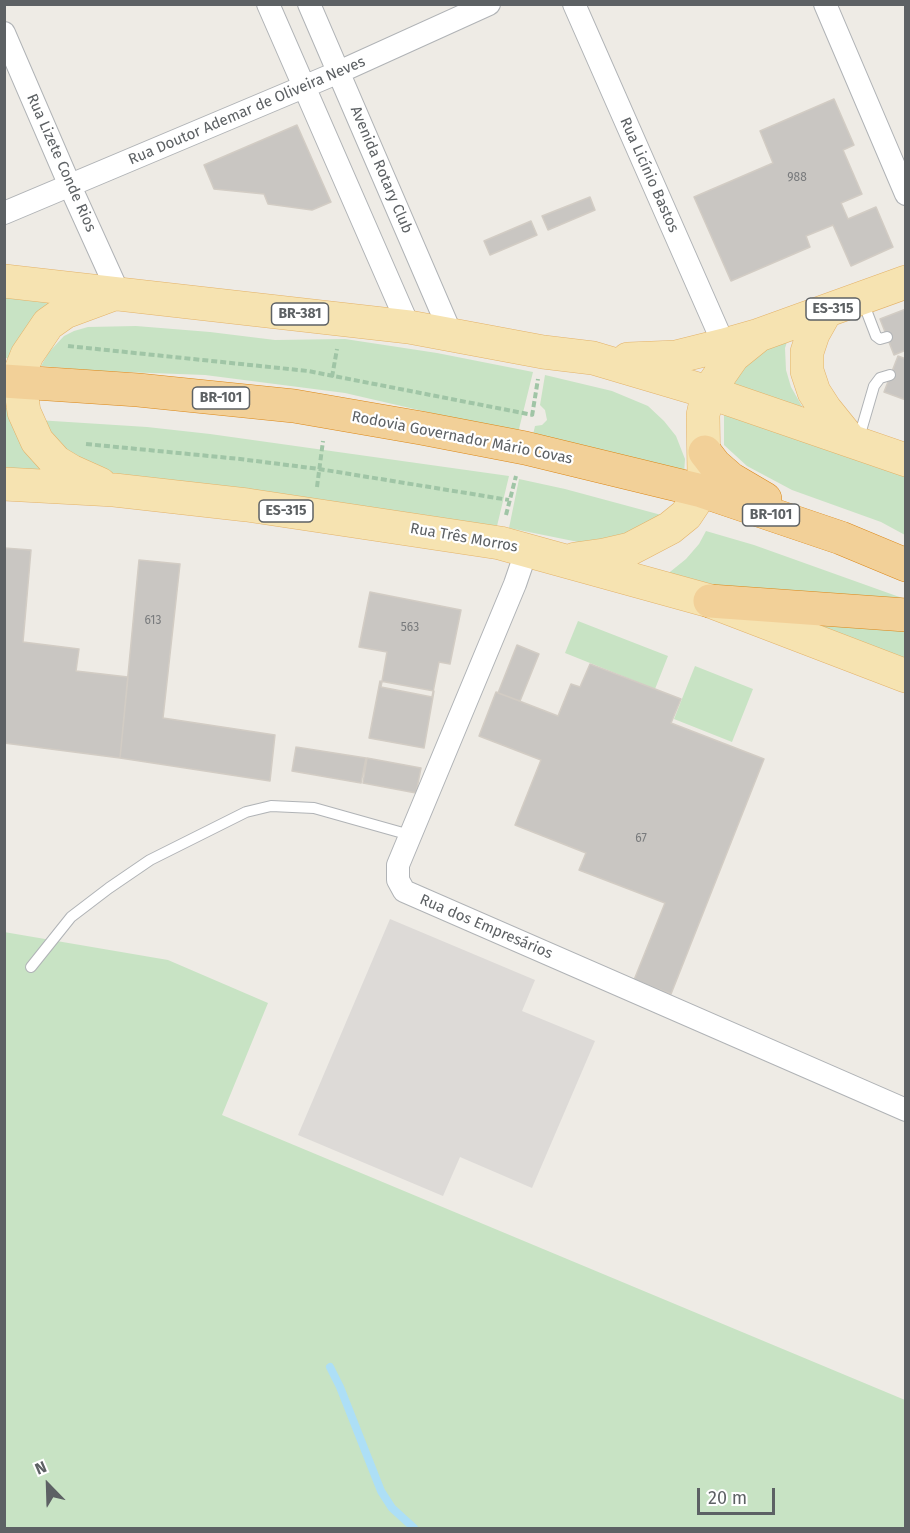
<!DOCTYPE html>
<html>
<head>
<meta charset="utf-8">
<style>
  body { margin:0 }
  #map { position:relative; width:910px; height:1533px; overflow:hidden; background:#eeebe5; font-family:"Fira Sans",sans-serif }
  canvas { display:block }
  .frame { position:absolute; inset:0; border:6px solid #5d6164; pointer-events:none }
  .north { position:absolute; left:18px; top:1455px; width:60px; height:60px; -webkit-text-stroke:4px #fff; paint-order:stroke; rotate:337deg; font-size:16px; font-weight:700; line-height:24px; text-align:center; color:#5d6164 }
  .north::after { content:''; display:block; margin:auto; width:21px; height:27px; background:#5d6164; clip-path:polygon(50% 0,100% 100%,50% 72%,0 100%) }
  .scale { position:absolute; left:697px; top:1488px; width:78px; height:27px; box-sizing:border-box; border:3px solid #5d6164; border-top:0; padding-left:8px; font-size:18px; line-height:21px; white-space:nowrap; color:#5d6164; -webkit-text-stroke:4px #fff; paint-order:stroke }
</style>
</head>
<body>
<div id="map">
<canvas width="910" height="1533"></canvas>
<div class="frame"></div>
<div class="north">N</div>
<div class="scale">20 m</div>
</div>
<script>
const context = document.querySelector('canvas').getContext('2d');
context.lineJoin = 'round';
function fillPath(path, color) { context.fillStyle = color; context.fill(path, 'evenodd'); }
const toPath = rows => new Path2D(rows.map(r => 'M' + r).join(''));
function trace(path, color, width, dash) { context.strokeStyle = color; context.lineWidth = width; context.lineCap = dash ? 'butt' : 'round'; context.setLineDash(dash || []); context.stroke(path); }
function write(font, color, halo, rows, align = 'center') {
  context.font = font + ' "Fira Sans",sans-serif'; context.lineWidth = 4.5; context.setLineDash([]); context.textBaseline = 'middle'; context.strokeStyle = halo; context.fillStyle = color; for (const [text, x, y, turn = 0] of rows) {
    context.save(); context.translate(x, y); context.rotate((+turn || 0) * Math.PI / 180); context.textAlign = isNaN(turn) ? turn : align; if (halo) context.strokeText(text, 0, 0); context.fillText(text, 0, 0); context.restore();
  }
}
fillPath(toPath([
  [390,919,535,980,522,1011,595,1041,532,1188,460,1157,443,1196,298,1135]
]), '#dddad7');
fillPath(toPath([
  [4,297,62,300,9,358,5,358],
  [136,326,210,332,275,340,345,339,437,353,533,372,518,433,345,393,205,375,98,371,41,366,49,352,64,336,74,331,88,327],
  [789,336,785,348,786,370,791,387,803,408,723,387,731,369],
  [545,375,612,391,648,406,664,421,676,436,685,459,684,474,532,439,535,426,542,425,547,420,545,410,540,405],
  [5,408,9,408,48,471,5,468],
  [724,411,905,471,905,535,881,522,792,490,747,466,724,445],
  [37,420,147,427,210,434,509,476,497,526,122,483,62,454],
  [519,479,565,489,665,516,598,546,509,528],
  [706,531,754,545,905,599,905,615,660,580,686,559,699,544],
  [785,615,905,628,905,659],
  [578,621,668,656,655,689,565,653],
  [695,666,753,689,732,742,674,719],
  [4,932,168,960,268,1003,222,1115,905,1400,905,1528,5,1528]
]), '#c8e3c4');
trace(toPath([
  [330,1367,340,1387,381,1491,392,1508,414,1528]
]), '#addff6', 8);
const building = toPath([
  [834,99,854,145,843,150,862,194,841,203,848,219,876,207,893,247,851,266,833,225,806,236,810,247,731,281,694,197,773,163,760,131,834,99],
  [297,125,331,202,312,210,268,204,264,194,214,189,204,165,297,125],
  [590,197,595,210,548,230,542,216,590,197],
  [531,221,537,235,490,255,484,241,531,221],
  [906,309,906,350,894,355,880,319,906,309],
  [898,356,906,359,906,400,884,392,898,356],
  [4,548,31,550,23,642,79,649,76,671,128,677,120,758,4,743,4,548],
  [139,560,180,564,163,718,275,735,270,781,120,758,139,560],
  [370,592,461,610,450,664,439,662,432,697,381,687,387,652,359,647,370,592],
  [517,645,539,654,520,701,498,693,517,645],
  [590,664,681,699,671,723,764,759,671,994,634,980,665,903,579,870,586,853,515,825,541,760,479,736,496,692,558,716,571,684,580,687,590,664],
  [380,681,434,691,424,748,369,738,380,681],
  [296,747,366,758,361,783,292,771,296,747],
  [367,758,421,768,416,793,363,783,367,758]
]);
fillPath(building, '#c9c6c2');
trace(building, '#d2ccc4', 1.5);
const lane = toPath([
  [863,302,876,336,880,339,887,337],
  [858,441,874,386,880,378,890,375],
  [31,967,71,917,109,888,150,860,246,812,271,806,314,808,410,835]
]);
const street = toPath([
  [268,4,409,327],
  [309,4,452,336],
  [574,4,724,345],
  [825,4,906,194],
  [4,33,70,186,118,292],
  [4,213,339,72,489,4],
  [527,549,515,584,398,865,398,880,404,891,906,1110]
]);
const primary = toPath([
  [4,281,409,327,543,352,593,358,708,392,906,460],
  [826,311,813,334,807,352,807,371,814,392,825,409,850,440],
  [628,359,676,357,724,345,759,335,906,282],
  [4,484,114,490,247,505,500,543,710,601,906,676],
  [100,484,71,471,56,462,37,441,24,412,20,383,21,370,27,355,48,324,65,312,111,295],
  [575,559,604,555,630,549,670,528,686,515,702,491,704,475,703,415,708,392,733,356,759,335]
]);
const highway = toPath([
  [4,381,138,390,294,406,421,428,525,448,702,491,841,538,906,565],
  [705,452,715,465,731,479,765,499],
  [710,601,906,615]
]);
trace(lane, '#b0b3b6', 12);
trace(street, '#b0b3b6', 24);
trace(primary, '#e3b269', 34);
trace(highway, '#db8718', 34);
trace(toPath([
  [68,346,308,371,533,415],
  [332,377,337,349],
  [532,416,538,379],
  [86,444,240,459,319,469,509,500],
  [317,487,323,441],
  [506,515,516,476]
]), '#a0c5a6', 4, [6, 3]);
trace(lane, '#fff', 10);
trace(street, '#fff', 22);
trace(primary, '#f6e3b1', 33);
trace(highway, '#f2d098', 33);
write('12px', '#787a7c', null, [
  ["988",797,178],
  ["613",153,621],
  ["563",410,628],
  ["67",641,839]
]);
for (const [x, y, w] of [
  [833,309,54],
  [300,314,57],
  [221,398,57],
  [286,511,54],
  [771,515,57]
]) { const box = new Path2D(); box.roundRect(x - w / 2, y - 11, w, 22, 4.5); context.fillStyle = '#fff'; context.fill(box); trace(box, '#5d6164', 1.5); }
write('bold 14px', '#5d6164', null, [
  ["ES-315",833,309],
  ["BR-381",300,314],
  ["BR-101",221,398],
  ["ES-315",286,511],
  ["BR-101",771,515]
]);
write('15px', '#5d6164', '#fff', [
  ["Rua Doutor Ademar de Oliveira Neves",247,111,-23],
  ["Rua Lizete Conde Rios",61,163,66],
  ["Avenida Rotary Club",381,170,67],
  ["Rua Licínio Bastos",649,175,66],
  ["Rodovia Governador Mário Covas",462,438,11],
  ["Rua Três Morros",464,538,10],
  ["Rua dos Empresários",486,927,23]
]);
</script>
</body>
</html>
